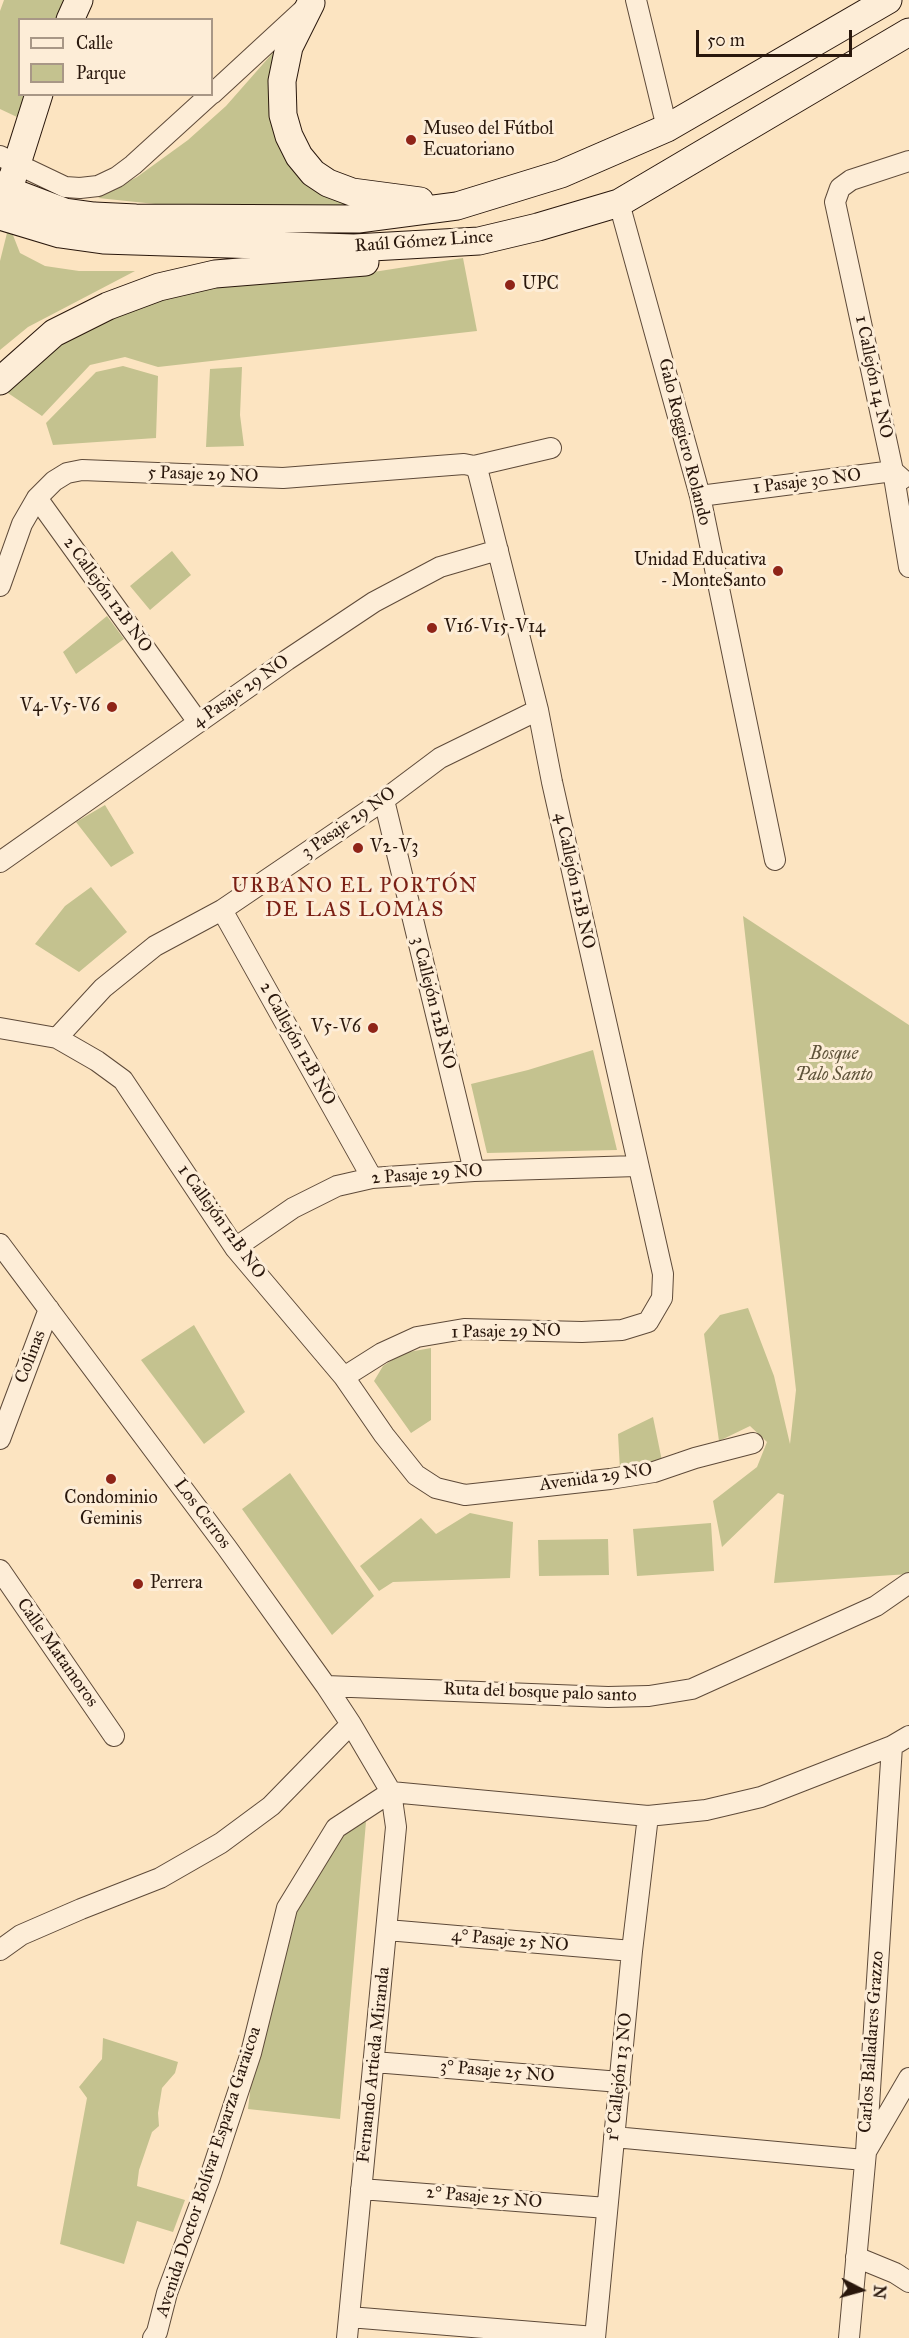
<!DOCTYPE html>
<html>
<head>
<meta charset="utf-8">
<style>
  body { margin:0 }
  #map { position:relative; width:909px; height:2338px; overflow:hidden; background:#fce4c1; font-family:"IM FELL Great Primer",serif }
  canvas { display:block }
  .legend { position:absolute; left:18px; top:18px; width:195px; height:78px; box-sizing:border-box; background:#fdedd7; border:2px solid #a89786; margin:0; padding:8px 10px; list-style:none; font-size:18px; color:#29170c }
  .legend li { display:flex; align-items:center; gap:12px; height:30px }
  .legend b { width:30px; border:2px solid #a89786 }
  .north { position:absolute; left:831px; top:2260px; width:60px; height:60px; -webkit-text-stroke:4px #fdedd7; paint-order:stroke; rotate:96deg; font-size:16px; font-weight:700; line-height:24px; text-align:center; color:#29170c }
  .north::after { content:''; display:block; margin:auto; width:21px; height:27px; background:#29170c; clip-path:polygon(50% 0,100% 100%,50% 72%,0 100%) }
  .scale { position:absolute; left:696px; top:30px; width:156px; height:27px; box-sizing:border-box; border:3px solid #29170c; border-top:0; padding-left:8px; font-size:18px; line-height:21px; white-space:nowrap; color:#29170c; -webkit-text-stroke:4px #fdedd7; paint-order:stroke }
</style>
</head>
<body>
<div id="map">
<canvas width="909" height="2338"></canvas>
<ul class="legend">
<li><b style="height:8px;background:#fdedd7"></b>Calle</li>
<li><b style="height:16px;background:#c4c28f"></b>Parque</li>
</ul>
<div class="north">N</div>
<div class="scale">50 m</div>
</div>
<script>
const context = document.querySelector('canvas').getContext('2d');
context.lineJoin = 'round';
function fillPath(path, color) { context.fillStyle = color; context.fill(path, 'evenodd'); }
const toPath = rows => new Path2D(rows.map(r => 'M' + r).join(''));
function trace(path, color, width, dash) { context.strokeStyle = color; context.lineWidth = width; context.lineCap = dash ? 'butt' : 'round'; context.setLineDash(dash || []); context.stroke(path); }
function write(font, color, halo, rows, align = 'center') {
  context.font = font + ' "IM FELL Great Primer",serif'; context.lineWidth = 6; context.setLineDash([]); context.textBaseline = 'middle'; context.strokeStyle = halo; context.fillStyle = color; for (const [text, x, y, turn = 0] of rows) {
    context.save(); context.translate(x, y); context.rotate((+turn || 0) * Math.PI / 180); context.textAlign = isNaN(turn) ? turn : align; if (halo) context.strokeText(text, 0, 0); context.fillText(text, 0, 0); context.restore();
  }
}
fillPath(toPath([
  [4,0,69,0,62,19,20,20,20,94,33,95,31,101,17,117,0,109,0,11],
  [285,39,279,137,386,208,335,205,155,204,98,198,137,177,188,140,226,106],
  [9,225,20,253,45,266,79,271,135,271,28,327,0,350,0,261],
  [463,258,477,331,158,367,125,357,90,365,42,416,5,391,55,344,120,310,237,281,367,273],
  [123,366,158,376,156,438,53,445,46,423,96,372],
  [242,367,240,415,244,446,206,447,210,369],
  [172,551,191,575,150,610,130,586],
  [107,616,124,639,76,674,63,652],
  [105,805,134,853,111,867,76,822],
  [91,887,127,932,79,972,35,944,65,906],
  [743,916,909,1025,909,1574,774,1583,784,1495,778,1493,722,1547,713,1501,757,1467,767,1442,750,1426,719,1441,704,1334,720,1315,748,1308,774,1376,790,1444,796,1390],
  [593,1050,617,1150,487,1153,471,1084,528,1070],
  [194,1325,245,1412,204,1444,141,1360],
  [431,1348,431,1420,411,1433,374,1381,383,1366,403,1353],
  [653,1417,662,1461,620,1470,618,1434],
  [290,1473,374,1596,332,1635,242,1509],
  [470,1513,513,1522,510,1578,393,1582,379,1591,360,1566,421,1518,436,1534],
  [711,1523,714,1571,637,1576,633,1529],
  [608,1539,609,1575,539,1576,538,1540],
  [354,1822,366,1822,340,2119,248,2109,254,2058,292,1910,342,1830],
  [103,2038,178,2062,175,2073,162,2088,158,2113,159,2126,152,2132,139,2170,137,2186,185,2200,173,2232,137,2221,124,2264,60,2244,87,2098,79,2087,102,2059]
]), '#c4c28f');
const minor = toPath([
  [636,0,667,128],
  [212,94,302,11],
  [0,156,65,187,80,188,98,186,117,177,133,165,211,94],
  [909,161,851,180,840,188,835,202,893,471,909,567],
  [619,203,700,496,775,860],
  [700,496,893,471,902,479],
  [37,498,198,722],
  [0,586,22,524,37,498,54,481,67,473,82,470,283,478,464,464,474,466,551,448],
  [384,800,474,1171],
  [0,862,287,660,374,602,440,567,498,550],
  [222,910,372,1178],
  [0,1028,57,1038,97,1061,123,1080,235,1248,344,1377,384,1435,416,1475,436,1488,465,1495,610,1479,654,1472,695,1458,753,1443],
  [57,1038,103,988,155,946,222,910,384,800,440,758,538,710],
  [0,1244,227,1548,326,1686,351,1724,391,1792,396,1827,347,2338],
  [235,1248,293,1208,337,1186,372,1178,474,1171,637,1166],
  [344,1377,382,1353,417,1337,464,1329,582,1332,622,1330,648,1322,662,1298,663,1274,552,782,538,710,478,472,474,466],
  [0,1439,49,1309],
  [0,1570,114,1736],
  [326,1686,608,1697,649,1696,692,1689,876,1606,909,1583],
  [387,1930,632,1951],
  [0,1950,21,1935,81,1909,160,1878,221,1843,271,1806,351,1724],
  [374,2062,620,2082],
  [614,2137,864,2160],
  [867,2150,909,2078],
  [361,2189,607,2208],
  [856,2257,895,2273,909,2282],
  [349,2317,595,2337],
  [153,2338,157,2332,167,2293,209,2180,251,2053,287,1908,336,1828,391,1792,648,1816,706,1810,761,1797,892,1746,909,1736],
  [595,2338,632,1951,648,1816],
  [849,2338,866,2152,892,1746]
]);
const secondary = toPath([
  [311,3,289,47,282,81,283,115,289,136,299,156,313,173,328,183,352,192,420,201],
  [70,20,79,0],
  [0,185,7,190,65,212,94,216,136,218,358,219,457,206,561,174,667,128,888,0],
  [3,208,39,94],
  [0,216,60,234,103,240,354,248,479,241,538,227,619,203,909,32],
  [0,381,54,333,108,306,159,287,215,274,365,262]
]);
trace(minor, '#5e4a39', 22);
trace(secondary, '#29170c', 29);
trace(minor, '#fdedd7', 20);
trace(secondary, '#fdedd7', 27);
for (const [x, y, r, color] of [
  [411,140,6,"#8f2418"],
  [510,285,6,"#8f2418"],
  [778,571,6,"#8f2418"],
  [432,628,6,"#8f2418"],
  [112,707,6,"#8f2418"],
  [358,848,6,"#8f2418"],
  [373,1028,6,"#8f2418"],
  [111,1479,6,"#8f2418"],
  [138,1584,6,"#8f2418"]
]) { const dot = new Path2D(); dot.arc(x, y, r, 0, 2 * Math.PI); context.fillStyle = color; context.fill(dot); trace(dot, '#fdedd7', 2); }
write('18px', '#29170c', '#fdedd7', [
  ["Museo del Fútbol",423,130],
  ["Ecuatoriano",423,151],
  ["UPC",522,285],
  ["Unidad Educativa",766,561,"right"],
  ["- MonteSanto",766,582,"right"],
  ["V16-V15-V14",444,628],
  ["V4-V5-V6",100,707,"right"],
  ["V2-V3",370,848],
  ["V5-V6",361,1028,"right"],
  ["Condominio",111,1499,"center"],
  ["Geminis",111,1520,"center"],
  ["Perrera",150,1584]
], 'left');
write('18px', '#29170c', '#fdedd7', [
  ["Raúl Gómez Lince",424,242,-4],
  ["1 Callejón 14 NO",873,377,78],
  ["Galo Roggiero Rolando",684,442,76],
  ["5 Pasaje 29 NO",203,475,2],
  ["1 Pasaje 30 NO",807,482,-7],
  ["2 Callejón 12B NO",107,595,54],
  ["4 Pasaje 29 NO",241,692,-35],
  ["3 Pasaje 29 NO",349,823,-35],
  ["4 Callejón 12B NO",574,881,78],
  ["3 Callejón 12B NO",433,1003,76],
  ["2 Callejón 12B NO",297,1044,61],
  ["2 Pasaje 29 NO",427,1175,-4],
  ["1 Callejón 12B NO",221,1222,54],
  ["1 Pasaje 29 NO",506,1332,-1],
  ["Colinas",31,1357,-69],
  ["Avenida 29 NO",596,1478,-8],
  ["Los Cerros",202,1514,53],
  ["Calle Matamoros",57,1653,55],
  ["Ruta del bosque palo santo",540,1693,2],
  ["4° Pasaje 25 NO",510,1941,5],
  ["Carlos Balladares Grazzo",872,2042,-86],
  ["Fernando Artieda Miranda",374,2065,-84],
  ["3° Pasaje 25 NO",497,2072,5],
  ["1° Callejón 13 NO",620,2077,-84],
  ["Avenida Doctor Bolívar Esparza Garaicoa",209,2172,-72],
  ["2° Pasaje 25 NO",484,2198,5]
]);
write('italic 18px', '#5f533a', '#fdedd7', [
  ["Bosque",834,1055],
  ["Palo Santo",834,1076]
]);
context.letterSpacing = '1.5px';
write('21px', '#7a1f14', '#fdedd7', [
  ["URBANO EL PORTÓN",355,887],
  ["DE LAS LOMAS",355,911]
]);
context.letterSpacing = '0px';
</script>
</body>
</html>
